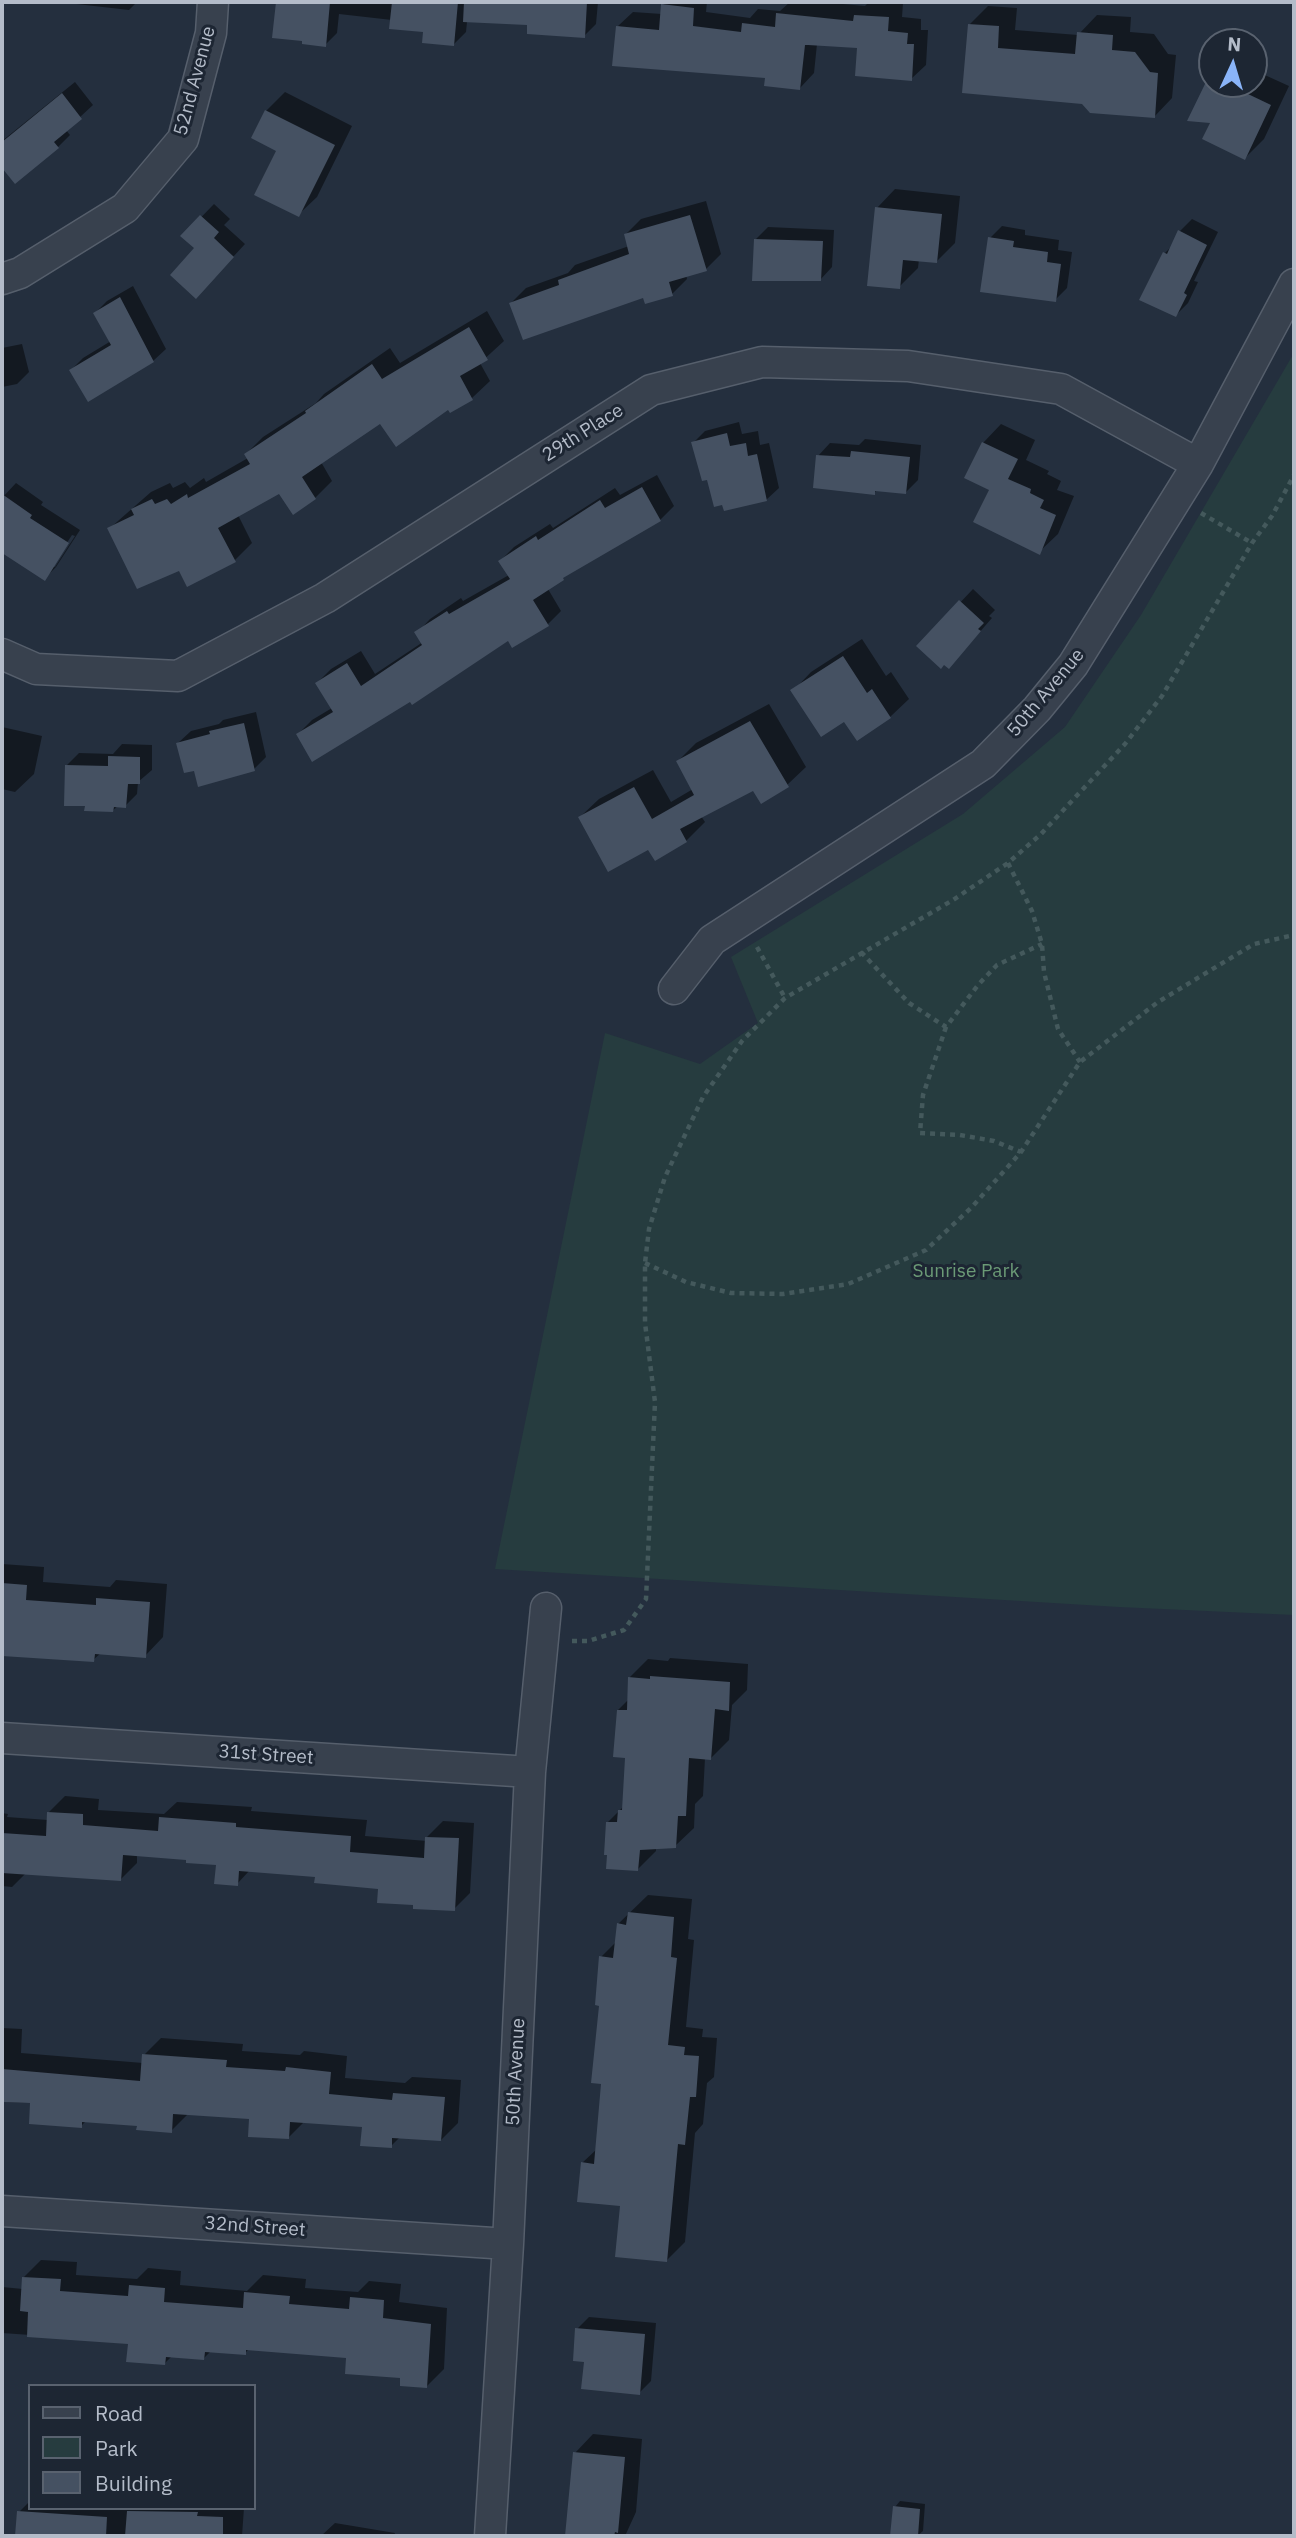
<!DOCTYPE html>
<html>
<head>
<meta charset="utf-8">
<style>
  body { margin:0 }
  #map { position:relative; width:1296px; height:2538px; overflow:hidden; background:#242f3e; font-family:"IBM Plex Sans",sans-serif }
  canvas { display:block }
  .frame { position:absolute; inset:0; border:4px solid #b4bcc9; pointer-events:none }
  .legend { position:absolute; left:28px; top:2384px; width:228px; height:126px; box-sizing:border-box; background:#1d2633; border:2px solid #59626f; margin:0; padding:9px 12px; list-style:none; font-size:21px; color:#b4bcc9 }
  .legend li { display:flex; align-items:center; gap:14px; height:35px }
  .legend b { width:35px; border:2px solid #59626f }
  .north { position:absolute; left:1198px; top:28px; width:70px; height:70px; box-sizing:border-box; background:#1d2633; border:2px solid #59626f; border-radius:50%; rotate:4deg; font-size:19px; font-weight:700; line-height:28px; text-align:center; color:#b4bcc9 }
  .north::after { content:''; display:block; margin:auto; width:24px; height:32px; background:#8ab4f8; clip-path:polygon(50% 0,100% 100%,50% 72%,0 100%) }
</style>
</head>
<body>
<div id="map">
<canvas width="1296" height="2538"></canvas>
<div class="frame"></div>
<ul class="legend">
<li><b style="height:9px;background:#38414e"></b>Road</li>
<li><b style="height:19px;background:#263c3f"></b>Park</li>
<li><b style="height:19px;background:#455162"></b>Building</li>
</ul>
<div class="north">N</div>
</div>
<script>
const context = document.querySelector('canvas').getContext('2d');
context.lineJoin = 'round';
function fillPath(path, color) { context.fillStyle = color; context.fill(path, 'evenodd'); }
const toPath = rows => new Path2D(rows.map(r => 'M' + r).join(''));
function trace(path, color, width, dash) { context.strokeStyle = color; context.lineWidth = width; context.lineCap = dash ? 'butt' : 'round'; context.setLineDash(dash || []); context.stroke(path); }
function write(font, color, halo, rows, align = 'center') {
  context.font = font + ' "IBM Plex Sans",sans-serif'; context.lineWidth = 6; context.setLineDash([]); context.textBaseline = 'middle'; context.strokeStyle = halo; context.fillStyle = color; for (const [text, x, y, turn = 0] of rows) {
    context.save(); context.translate(x, y); context.rotate((+turn || 0) * Math.PI / 180); context.textAlign = isNaN(turn) ? turn : align; if (halo) context.strokeText(text, 0, 0); context.fillText(text, 0, 0); context.restore();
  }
}
fillPath(toPath([
  [1294,353,1294,1615,1119,1607,495,1569,605,1033,700,1064,758,1023,731,957,963,814,1065,727,1141,615]
]), '#263c3f');
fillPath(toPath([
  [59,2,137,2,129,10],
  [277,2,469,2,466,32,453,45,425,30,392,20,339,14,337,33,325,45,304,39,274,36],
  [500,2,598,2,596,24,584,36,529,23,499,22],
  [666,2,707,2,706,12,750,18,758,9,780,11,790,2,821,2,865,6,869,2,903,3,902,17,921,19,921,30,928,30,926,65,911,79,859,46,817,44,814,73,800,88,618,26,633,12,662,14,663,5],
  [988,6,1017,8,1015,30,1078,35,1097,15,1131,17,1130,32,1154,34,1168,54,1176,55,1172,98,1154,117,1083,102,964,92,970,24],
  [1254,47,1265,52,1256,71,1289,86,1264,139,1245,158,1213,121,1190,119,1212,73,1212,84,1254,84],
  [75,82,93,105,66,130,70,135,58,147,15,182,2,166,2,141],
  [285,92,352,126,317,197,298,215,266,111],
  [895,189,960,196,955,243,937,261,919,259,918,268,899,287,877,208],
  [706,201,721,254,706,269,686,275,687,279,672,294,511,303,526,288,568,273,575,265,629,246,626,234,641,219],
  [214,204,230,219,224,225,245,244,208,284,196,248,183,236],
  [1192,219,1218,232,1194,281,1198,282,1188,303,1176,315,1142,299,1165,253,1173,245,1180,231],
  [1002,226,1025,230,1025,235,1059,240,1058,250,1072,252,1067,288,1055,300,990,238],
  [768,227,834,230,832,267,820,280,755,240],
  [133,286,166,349,153,361,71,370,83,358,111,341,95,313,107,301],
  [487,311,504,341,480,363,490,381,472,398,450,410,449,408,380,422,321,462,332,481,315,498,279,491,238,515,252,543,234,561,179,569,110,528,151,492,170,483,173,488,185,482,190,488,204,478,206,482,248,458,246,454,263,437,316,403,324,394,390,348,400,363],
  [22,344,29,372,17,384,2,387,2,392,2,348],
  [739,422,742,434,758,431,760,445,769,443,779,488,766,500,708,477,693,443,705,431],
  [1001,424,1035,440,1026,460,1049,471,1047,474,1061,481,1057,490,1074,496,1058,534,1039,552,992,489,983,443],
  [865,439,921,445,918,480,906,492,877,490,874,493,818,456,830,443,859,445],
  [657,475,674,506,660,520,569,572,548,589,561,611,547,625,508,638,410,699,298,734,312,720,332,708,317,683,331,669,361,651,375,674,423,642,417,633,430,619,461,598,463,601,509,575,500,561,514,547,550,524,553,528,615,488,620,495],
  [16,483,43,502,41,505,80,530,56,567,44,579,5,553,2,556,2,498],
  [72,535,75,536,55,567,51,567],
  [973,589,995,610,989,616,992,618,949,667,919,646],
  [862,639,886,676,891,672,909,699,890,717,793,691,811,672],
  [769,704,806,767,787,785,754,788,701,816,705,822,686,841,656,859,649,848,580,817,599,799,653,770,671,802,693,789,678,761,696,743],
  [256,712,266,757,254,769,195,769,178,743,191,731,219,724,223,720],
  [2,727,42,736,34,774,15,792,2,789],
  [122,744,152,745,152,770,138,782,137,794,125,806,118,806,112,811,86,805,67,765,79,753,113,754],
  [2,1564,44,1567,43,1582,110,1587,116,1580,167,1584,163,1637,145,1656,101,1653,93,1660,2,1654],
  [670,1658,748,1664,747,1690,732,1705,729,1740,711,1758,705,1758,703,1796,695,1804,694,1828,675,1846,656,1847,656,1851,638,1869,608,1822,624,1806,626,1756,618,1710,629,1699,630,1677,648,1659,668,1661],
  [65,1796,99,1799,98,1810,164,1814,177,1802,252,1807,251,1811,367,1820,365,1836,427,1841,427,1837,443,1821,474,1823,470,1893,454,1909,415,1903,380,1888,317,1876,250,1870,237,1884,218,1863,188,1858,137,1854,137,1863,121,1879,26,1873,12,1887,2,1886,2,1813,8,1814,7,1817,48,1820,49,1812],
  [648,1895,692,1899,688,1939,694,1940,686,2027,703,2029,702,2037,717,2038,714,2077,707,2083,703,2124,695,2133,685,2242,667,2260,622,2204,582,2163,597,2149,602,2083,601,1957,617,1941,618,1924],
  [2,2028,22,2029,21,2053,143,2063,144,2055,161,2038,243,2044,242,2051,300,2055,304,2051,347,2056,345,2078,405,2083,412,2077,461,2080,458,2123,441,2140,400,2137,391,2146,364,2125,305,2121,288,2138,251,2118,189,2113,171,2131,139,2125,86,2121,81,2126,32,2103,2,2102],
  [41,2260,77,2262,76,2275,137,2279,148,2268,181,2271,180,2285,247,2291,263,2275,306,2279,305,2288,358,2292,369,2281,401,2284,399,2302,447,2308,444,2369,427,2386,348,2357,250,2348,245,2353,211,2351,204,2358,172,2356,165,2363,130,2342,2,2333,2,2287,23,2289,24,2277],
  [589,2317,656,2323,651,2381,639,2393,577,2329],
  [593,2434,642,2439,636,2512,625,2536,568,2536,575,2453],
  [30,2501,30,2508,244,2508,242,2536,14,2536,17,2533,19,2512],
  [900,2501,925,2504,923,2531,917,2536,892,2534,895,2507],
  [335,2523,395,2533,394,2536,321,2536]
]), '#0007');
fillPath(toPath([
  [276,2,330,2,326,47,302,44,302,41,272,38],
  [392,2,458,2,454,46,422,43,423,32,389,29],
  [464,2,587,2,585,38,527,34,527,25,463,22],
  [661,4,694,8,693,26,741,32,742,23,775,27,776,13,853,21,854,15,889,17,888,31,908,33,907,44,914,44,912,81,855,76,857,48,808,45,805,45,800,90,764,86,765,78,612,66,616,26,659,30],
  [968,24,999,26,998,48,1075,54,1077,32,1113,35,1112,50,1135,52,1150,72,1158,73,1155,118,1090,113,1082,104,962,93],
  [1205,84,1227,84,1271,105,1245,160,1202,139,1210,123,1187,121],
  [62,93,82,119,54,142,59,148,15,184,2,168,2,142],
  [265,110,335,145,299,217,254,195,276,151,251,138],
  [875,207,942,214,937,263,903,260,900,289,867,286],
  [200,215,219,232,214,238,234,257,196,299,170,275,194,248,180,236],
  [690,215,707,271,669,282,673,296,645,304,643,298,523,340,509,303,559,285,558,280,629,254,624,234],
  [1178,230,1207,245,1184,293,1187,295,1176,317,1139,300,1163,252,1167,254],
  [988,237,1014,241,1013,247,1048,252,1047,262,1061,264,1056,302,980,292],
  [754,239,823,241,821,281,752,281],
  [120,297,154,362,88,402,69,370,111,345,93,313],
  [469,327,488,360,460,376,473,400,450,413,448,410,396,447,380,424,302,477,316,499,293,515,279,494,218,528,236,562,187,587,179,571,137,589,107,528,134,515,131,509,152,499,155,504,167,499,171,504,187,494,188,498,250,464,244,454,306,413,305,411,372,364,382,379],
  [727,433,730,446,746,443,748,456,757,454,767,501,724,511,722,505,714,507,707,480,702,481,691,442],
  [982,442,1018,459,1008,479,1031,489,1030,493,1044,500,1040,508,1056,515,1040,555,973,522,989,490,964,478],
  [851,451,910,457,906,494,875,491,875,495,813,488,816,455,850,457],
  [642,487,661,521,563,578,564,580,533,600,549,626,512,648,508,641,412,705,410,702,312,762,296,734,333,712,315,683,347,663,361,686,422,645,414,632,447,611,449,614,510,579,498,561,536,536,538,540,600,500,605,508],
  [2,494,32,515,30,518,69,543,45,581,2,553],
  [959,600,984,623,978,629,981,631,949,669,944,665,941,669,916,646],
  [843,656,867,693,872,689,891,718,857,741,844,722,821,737,790,690],
  [750,721,789,787,761,804,753,791,680,829,687,842,655,861,648,850,608,872,578,817,634,787,652,819,694,795,676,761],
  [244,723,255,771,198,787,194,771,184,773,176,743,210,734,209,731],
  [108,756,140,757,140,784,128,784,126,808,114,807,113,812,84,811,85,806,64,806,65,765,108,766],
  [2,1583,27,1585,26,1600,96,1605,96,1598,150,1602,146,1658,95,1654,94,1662,2,1656],
  [650,1676,730,1682,729,1711,715,1709,711,1760,689,1758,686,1816,678,1816,676,1848,640,1850,638,1871,606,1869,607,1855,604,1855,606,1822,617,1822,618,1810,622,1810,625,1758,613,1757,617,1710,627,1710,628,1677,650,1679],
  [47,1812,83,1814,83,1825,158,1831,159,1817,236,1823,236,1827,351,1836,350,1852,424,1858,425,1837,459,1838,455,1911,413,1909,413,1905,377,1903,378,1889,314,1883,315,1877,239,1871,238,1886,214,1884,216,1865,186,1863,186,1860,123,1855,121,1881,2,1873,2,1833,46,1836],
  [628,1912,674,1917,671,1957,677,1958,668,2045,685,2047,684,2055,699,2056,696,2097,690,2097,685,2145,678,2144,667,2262,615,2257,620,2206,577,2202,581,2162,594,2164,601,2084,591,2083,599,2006,595,2005,599,1956,613,1958,617,1923,626,1925],
  [142,2054,227,2060,226,2067,285,2071,286,2067,331,2072,329,2094,392,2100,393,2093,445,2097,441,2141,392,2138,392,2148,360,2146,362,2127,290,2122,289,2139,248,2137,249,2119,173,2114,172,2133,136,2130,137,2126,82,2122,82,2128,29,2124,30,2103,2,2102,2,2069,140,2081],
  [22,2277,61,2279,60,2291,128,2296,129,2285,165,2288,164,2302,243,2308,244,2292,290,2296,289,2304,349,2309,350,2297,384,2300,383,2318,431,2324,427,2388,400,2386,400,2378,345,2374,346,2358,246,2350,246,2355,205,2352,204,2360,166,2357,165,2365,126,2362,128,2344,27,2337,28,2312,20,2311],
  [575,2328,645,2334,640,2395,581,2389,584,2362,573,2361],
  [573,2452,625,2457,618,2533,615,2532,614,2536,565,2536],
  [893,2506,920,2509,918,2536,890,2536],
  [17,2511,107,2517,106,2536,15,2536],
  [127,2511,198,2512,197,2516,223,2517,223,2536,125,2536]
]), '#455162');
const street = toPath([
  [2,279,20,273,125,208,183,139,211,33,213,2],
  [2,654,36,669,178,676,325,598,651,390,762,362,908,366,1061,389,1198,464],
  [674,989,712,940,983,764,1037,709,1073,665,1198,464,1294,284],
  [2,1738,530,1772],
  [2,2211,508,2244],
  [490,2536,508,2244,530,1772,546,1608]
]);
trace(street, '#565f6c', 33);
trace(toPath([
  [1201,513,1252,543],
  [1008,863,1032,911,1042,944,1044,972,1058,1029,1080,1062],
  [757,947,785,998],
  [861,952,909,1003,946,1027,978,985,997,965,1042,944],
  [946,1027,923,1095,920,1133,960,1135,994,1141,1021,1152],
  [645,1263,686,1282,731,1293,783,1294,848,1284,926,1250,972,1207,1021,1152,1080,1062,1158,1002,1254,944,1294,935],
  [572,1641,588,1641,624,1630,646,1599,655,1402,645,1323,645,1263,649,1229,665,1177,703,1097,742,1041,785,998,953,900,1008,863,1041,834,1125,744,1162,696,1252,543,1272,516,1294,475]
]), '#44595c', 4.5, [5, 5]);
trace(street, '#38414e', 30);
write('19px', '#b4bcc9', '#1d2633', [
  ["52nd Avenue",195,81,-75],
  ["29th Place",583,433,-32],
  ["50th Avenue",1046,693,-50],
  ["31st Street",266,1755,4],
  ["50th Avenue",516,2072,-87],
  ["32nd Street",255,2227,4]
]);
write('19px', '#6b9a76', '#1d2633', [
  ["Sunrise Park",966,1272]
]);
</script>
</body>
</html>
